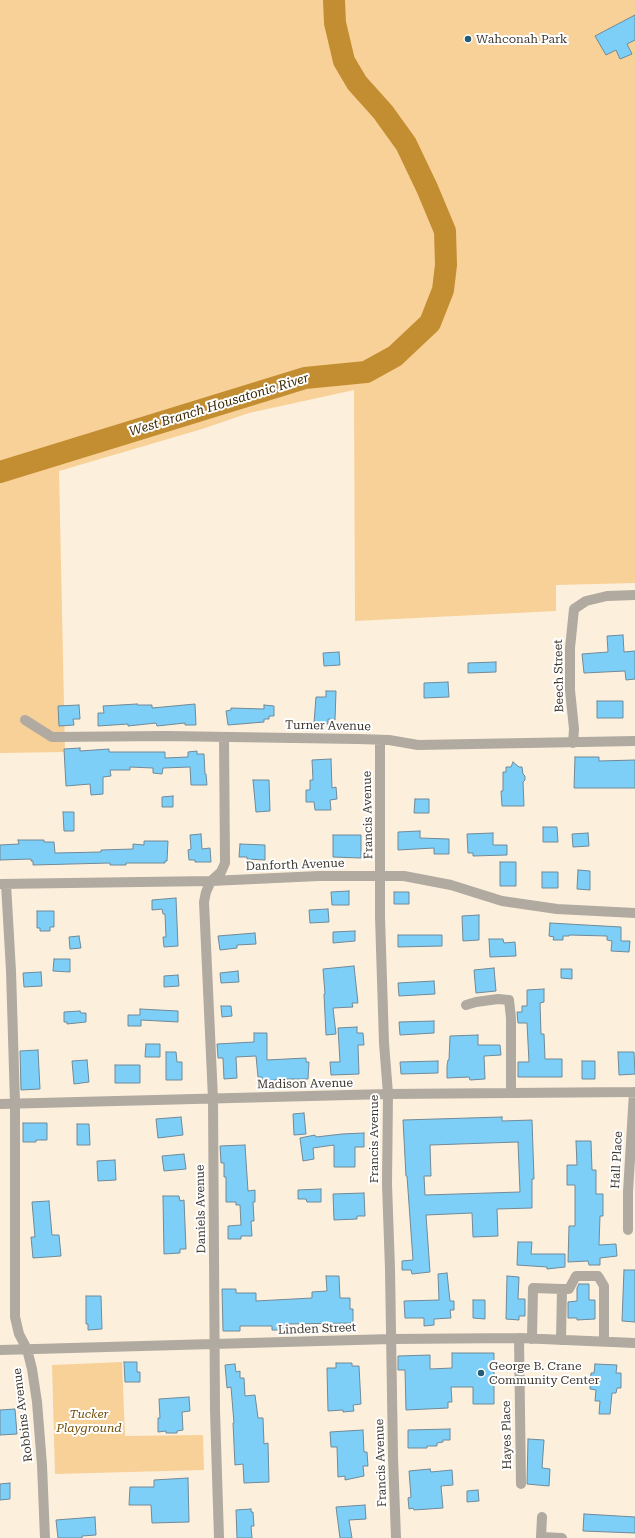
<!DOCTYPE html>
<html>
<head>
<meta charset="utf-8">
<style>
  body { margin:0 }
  canvas { display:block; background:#fcefdc }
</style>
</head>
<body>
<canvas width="635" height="1538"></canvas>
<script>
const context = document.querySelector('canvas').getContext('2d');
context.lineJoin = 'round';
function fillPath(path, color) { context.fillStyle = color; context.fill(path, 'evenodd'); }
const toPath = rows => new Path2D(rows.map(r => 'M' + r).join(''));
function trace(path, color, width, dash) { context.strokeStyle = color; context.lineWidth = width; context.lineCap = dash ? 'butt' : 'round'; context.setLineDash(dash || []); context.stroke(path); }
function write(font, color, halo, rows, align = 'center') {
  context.font = font + ' "Roboto Serif",serif'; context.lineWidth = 4; context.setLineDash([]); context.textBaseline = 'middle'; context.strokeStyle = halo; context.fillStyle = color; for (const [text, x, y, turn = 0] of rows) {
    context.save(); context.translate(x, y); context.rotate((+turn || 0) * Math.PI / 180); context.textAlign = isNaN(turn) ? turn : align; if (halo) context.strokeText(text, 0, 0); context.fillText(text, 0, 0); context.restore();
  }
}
fillPath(toPath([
  [0,0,635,0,635,583,556,585,556,611,355,621,354,390,249,413,202,429,59,471,65,752,0,753],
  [122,1362,125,1436,203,1435,204,1470,55,1474,52,1365]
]), '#f8d198');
trace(toPath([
  [0,472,305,378,366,372,395,356,430,323,443,290,446,265,445,231,427,188,406,144,383,112,357,83,344,61,335,23,334,0]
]), '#c38d31', 22);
const building = toPath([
  [635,15,635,40,627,44,632,54,620,59,616,50,606,55,595,36,635,15],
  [623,635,624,652,635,651,635,679,626,680,625,671,584,673,582,654,608,652,607,636,623,635],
  [339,652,340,665,324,666,323,653,339,652],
  [496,662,496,672,468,673,468,663,496,662],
  [448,682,449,697,424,698,424,683,448,682],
  [326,691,336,691,335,720,328,719,328,724,314,723,316,697,326,697,326,691],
  [597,701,623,701,623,718,597,718,597,701],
  [137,704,137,705,152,705,152,708,195,704,196,725,185,725,185,723,157,726,156,723,128,726,128,724,98,726,98,713,104,713,103,706,137,704],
  [79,705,80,719,73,719,74,725,59,726,58,706,79,705],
  [264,705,274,706,274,716,269,716,269,719,264,719,264,722,228,725,226,711,231,710,231,708,264,709,264,705],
  [80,748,80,751,109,749,109,752,165,752,165,758,188,757,188,752,197,751,197,754,204,754,205,774,206,774,207,785,191,785,190,767,163,768,162,774,153,773,153,768,130,767,130,770,110,770,111,776,103,777,103,794,91,795,90,784,66,786,64,749,80,748],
  [575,757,599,757,599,761,635,760,635,788,574,788,575,757],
  [331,759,332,788,336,787,337,799,330,800,331,810,315,810,314,802,306,802,306,790,310,790,310,780,313,780,312,760,331,759],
  [513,762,519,767,522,767,523,774,525,776,525,780,523,782,524,806,502,806,501,791,503,791,503,772,506,772,506,767,511,767,513,762],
  [253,780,269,780,270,811,256,812,253,780],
  [173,796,173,807,162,807,162,797,173,796],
  [415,799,429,799,429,813,414,813,415,799],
  [63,812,74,812,74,831,64,831,63,812],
  [543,827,557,827,558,842,543,842,543,827],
  [420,831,420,838,449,839,449,854,434,854,434,848,398,850,398,832,420,831],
  [493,833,493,845,507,845,507,855,473,856,473,853,468,853,467,834,493,833],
  [588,833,589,846,573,847,572,834,588,833],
  [201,834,202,849,210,848,211,862,195,862,195,860,189,860,188,850,191,849,190,835,201,834],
  [333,835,361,835,361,858,333,857,333,835],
  [18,840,44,840,44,842,54,842,55,853,101,852,101,850,133,849,133,844,144,845,144,841,168,841,167,861,165,861,165,863,126,863,126,865,110,865,110,863,33,865,33,861,31,861,31,859,0,860,0,845,19,844,18,840],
  [240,844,265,845,265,860,247,859,247,857,239,857,240,844],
  [500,862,516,862,516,886,500,886,500,862],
  [578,870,590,871,590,890,577,889,578,870],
  [542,872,558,872,558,888,542,888,542,872],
  [349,891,349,905,332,905,331,892,349,891],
  [394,892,409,892,409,904,394,904,394,892],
  [176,898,178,946,164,947,163,937,166,937,165,914,163,914,162,909,152,910,152,900,176,898],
  [328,909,329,922,310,923,309,910,328,909],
  [37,911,54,911,54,927,50,927,50,931,40,931,40,928,37,928,37,911],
  [479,915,479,940,463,941,462,916,479,915],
  [550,923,621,927,621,941,630,941,629,952,611,951,612,941,607,940,607,936,569,935,569,936,563,936,563,940,553,940,554,937,549,936,550,923],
  [355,931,355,941,333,943,333,932,355,931],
  [255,933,256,944,237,945,237,948,220,950,218,936,255,933],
  [398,935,442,935,442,946,398,947,398,935],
  [79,936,81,948,70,949,69,937,79,936],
  [489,939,503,939,504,943,515,942,516,956,490,957,489,939],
  [54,959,70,959,70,972,53,971,54,959],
  [354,966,358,1003,352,1003,353,1007,333,1008,336,1034,326,1035,324,994,325,994,323,969,354,966],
  [494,968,496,991,476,993,474,970,494,968],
  [561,969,572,969,572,979,561,978,561,969],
  [238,971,239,982,221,983,220,973,238,971],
  [41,972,42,986,24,987,23,973,41,972],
  [178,975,179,986,164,987,164,976,178,975],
  [434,981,435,994,399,996,398,983,434,981],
  [544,989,544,1002,540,1003,541,1034,544,1034,545,1059,562,1059,562,1077,518,1077,518,1062,529,1062,527,1023,518,1023,517,1012,522,1012,522,1006,527,1006,527,990,544,989],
  [221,1006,231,1006,232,1016,222,1017,221,1006],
  [140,1009,178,1011,178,1022,141,1020,141,1026,128,1026,128,1015,140,1015,140,1009],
  [80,1011,81,1013,86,1013,86,1022,67,1024,67,1022,64,1022,64,1012,80,1011],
  [434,1021,434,1033,400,1035,399,1022,434,1021],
  [357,1027,357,1033,363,1033,364,1045,358,1045,359,1074,331,1075,330,1062,340,1062,338,1028,357,1027],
  [254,1033,267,1033,267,1060,306,1058,306,1062,309,1062,308,1079,287,1079,262,1081,262,1077,258,1077,256,1056,236,1057,237,1078,224,1079,223,1058,218,1058,217,1044,254,1042,254,1033],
  [478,1035,478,1045,500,1045,501,1055,484,1056,485,1079,470,1080,469,1077,447,1078,447,1066,448,1060,449,1060,450,1036,478,1035],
  [146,1044,160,1044,160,1057,145,1057,146,1044],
  [38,1050,40,1089,21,1090,20,1051,38,1050],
  [166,1052,176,1052,177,1062,182,1062,182,1080,166,1080,166,1052],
  [618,1052,634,1052,635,1074,619,1075,618,1052],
  [87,1060,89,1082,74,1084,72,1061,87,1060],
  [438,1061,438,1073,401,1074,400,1062,438,1061],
  [582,1061,595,1061,595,1079,582,1079,582,1061],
  [115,1065,140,1065,140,1083,115,1083,115,1065],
  [304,1113,306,1134,294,1135,293,1114,304,1113],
  [181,1117,183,1135,158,1138,156,1119,181,1117],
  [502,1117,502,1121,532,1120,534,1179,532,1179,532,1208,497,1209,498,1236,473,1237,472,1213,426,1215,430,1272,412,1274,411,1270,402,1270,402,1261,413,1260,407,1176,406,1176,403,1120,502,1117],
  [518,1142,520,1192,425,1195,424,1176,431,1176,430,1145,518,1142],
  [23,1123,47,1123,47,1140,36,1140,36,1142,23,1142,23,1123],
  [77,1124,89,1124,90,1145,77,1145,77,1124],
  [364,1133,364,1147,355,1147,355,1167,334,1167,334,1145,313,1148,314,1159,303,1161,300,1138,315,1135,316,1137,342,1134,364,1133],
  [576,1141,591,1141,592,1170,596,1170,596,1194,603,1194,603,1216,600,1216,599,1245,616,1244,617,1256,600,1258,600,1265,589,1265,588,1261,568,1262,569,1226,575,1226,575,1185,567,1185,567,1165,577,1165,576,1141],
  [245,1145,248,1191,255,1190,255,1202,253,1202,254,1221,251,1221,252,1236,241,1236,241,1239,228,1239,228,1226,241,1225,240,1205,236,1205,236,1202,226,1202,226,1177,224,1177,224,1163,221,1163,220,1146,245,1145],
  [184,1154,186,1169,164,1171,162,1156,184,1154],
  [115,1160,116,1180,98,1181,97,1161,115,1160],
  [321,1189,321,1202,307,1202,306,1199,298,1199,298,1190,321,1189],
  [364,1193,365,1216,357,1216,357,1219,334,1220,333,1194,364,1193],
  [163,1196,179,1196,180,1201,184,1200,186,1249,180,1249,180,1253,164,1254,163,1196],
  [49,1201,52,1235,59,1235,61,1256,33,1258,31,1237,35,1237,32,1202,49,1201],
  [518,1242,532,1242,531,1254,565,1254,565,1267,547,1269,547,1267,517,1265,518,1242],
  [624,1270,635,1270,635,1322,622,1321,624,1270],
  [447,1273,450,1301,454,1301,454,1310,450,1310,451,1318,434,1319,434,1325,424,1326,424,1318,405,1318,404,1301,439,1300,438,1274,447,1273],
  [326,1276,339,1276,340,1298,350,1298,350,1309,353,1309,353,1323,285,1324,285,1330,272,1330,272,1326,240,1326,240,1331,223,1331,222,1289,236,1289,236,1293,256,1293,256,1301,312,1298,312,1292,327,1291,326,1276],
  [507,1276,519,1277,518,1299,525,1299,525,1316,519,1316,519,1320,506,1319,507,1276],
  [579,1284,589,1284,589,1300,595,1300,595,1319,577,1320,577,1318,568,1318,568,1302,577,1301,577,1288,579,1284],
  [86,1296,101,1296,102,1329,88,1330,88,1324,86,1324,86,1296],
  [473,1300,485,1300,485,1319,473,1318,473,1300],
  [452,1353,494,1353,494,1404,473,1404,473,1387,451,1387,452,1402,448,1402,448,1408,406,1410,405,1370,398,1370,398,1356,430,1355,430,1369,452,1368,452,1353],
  [124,1362,137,1362,137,1372,140,1372,140,1382,125,1382,124,1362],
  [336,1363,352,1363,352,1366,359,1366,361,1404,353,1405,354,1411,343,1412,343,1410,328,1411,327,1368,336,1368,336,1363],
  [235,1364,236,1372,240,1371,240,1378,244,1378,245,1396,255,1395,258,1418,263,1418,264,1444,268,1443,269,1482,244,1483,243,1464,235,1465,233,1423,234,1423,231,1387,227,1388,225,1365,235,1364],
  [595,1364,617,1365,616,1373,621,1373,621,1388,617,1388,616,1393,612,1393,610,1414,599,1414,600,1401,595,1401,596,1390,590,1389,591,1373,594,1373,595,1364],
  [189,1397,190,1411,182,1412,183,1430,177,1431,177,1433,166,1433,166,1431,158,1432,158,1418,160,1418,159,1399,189,1397],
  [15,1409,17,1434,0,1435,0,1410,15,1409],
  [450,1429,450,1440,443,1440,443,1442,437,1443,437,1446,427,1446,427,1448,408,1448,408,1430,450,1429],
  [363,1430,364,1452,367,1452,368,1466,363,1466,364,1476,345,1480,345,1476,338,1477,337,1447,331,1447,330,1432,363,1430],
  [528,1439,544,1440,542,1468,550,1469,549,1486,527,1484,528,1439],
  [430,1469,431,1472,452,1470,453,1485,441,1486,443,1508,414,1510,413,1508,409,1509,408,1498,411,1497,409,1471,430,1469],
  [188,1478,189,1522,152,1523,151,1505,129,1505,130,1487,154,1487,154,1480,188,1478],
  [10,1483,10,1499,0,1500,0,1484,10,1483],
  [478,1490,479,1501,467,1502,467,1491,478,1490],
  [365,1505,366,1519,349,1520,352,1538,340,1538,336,1507,365,1505],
  [251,1509,251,1512,253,1512,254,1526,251,1526,252,1538,237,1538,236,1510,251,1509],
  [584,1514,635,1517,635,1533,583,1531,584,1514],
  [95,1517,96,1535,82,1536,82,1538,58,1538,56,1520,95,1517]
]);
fillPath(building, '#7dcff8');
trace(building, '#708a98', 1);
trace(toPath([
  [25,720,52,737,166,736,358,739,389,740,418,745,635,741],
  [380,740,380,917,384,1043,388,1094,387,1184,390,1269,393,1457,396,1538],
  [573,743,574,729,570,690,570,648,574,609,586,601,607,596,635,595],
  [0,884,211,881,319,876,404,876,451,885,502,901,557,909,635,913],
  [6,884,11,971,15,1103,15,1317,19,1334,27,1349,32,1369,37,1402,42,1465,45,1538],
  [466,1005,476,1002,498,999,509,1000,511,1018,511,1092],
  [0,1104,388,1094,635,1092],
  [628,1230,628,1192,634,1092],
  [562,1289,569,1289,576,1276,598,1276,604,1286,604,1341],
  [519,1338,521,1484],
  [532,1339,533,1288,562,1289,561,1340],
  [0,1350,391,1339,519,1338,635,1343],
  [541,1537,542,1517],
  [219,1538,215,1411,213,1099,204,902,206,892,211,881,221,872,225,863,224,737],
  [541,1538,541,1537,562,1538]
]), '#b1aaa0', 10);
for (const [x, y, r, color] of [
  [468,39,4,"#255d77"],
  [481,1373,4,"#255d77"]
]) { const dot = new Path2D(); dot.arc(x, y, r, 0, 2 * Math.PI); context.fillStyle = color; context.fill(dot); trace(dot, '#fff', 1.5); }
write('12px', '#3e372e', '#fff', [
  ["Wahconah Park",476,39],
  ["George B. Crane",489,1366],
  ["Community Center",489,1380]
], 'left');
write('12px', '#3e372e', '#fff', [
  ["Beech Street",559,676,-91],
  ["Turner Avenue",328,726,1],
  ["Francis Avenue",368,815,-91],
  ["Danforth Avenue",295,865,-2],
  ["Madison Avenue",305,1084,-1],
  ["Francis Avenue",374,1139,-90],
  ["Hall Place",617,1160,-87],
  ["Daniels Avenue",201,1209,-91],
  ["Linden Street",317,1329,-2],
  ["Robbins Avenue",23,1415,-97],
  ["Hayes Place",507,1435,-91],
  ["Francis Avenue",381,1463,-92]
]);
write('italic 12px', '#714c03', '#fff', [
  ["Tucker",89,1414],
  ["Playground",89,1428]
]);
write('italic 13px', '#3e2801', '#fff', [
  ["West Branch Housatonic River",219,405,-17]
]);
</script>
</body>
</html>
